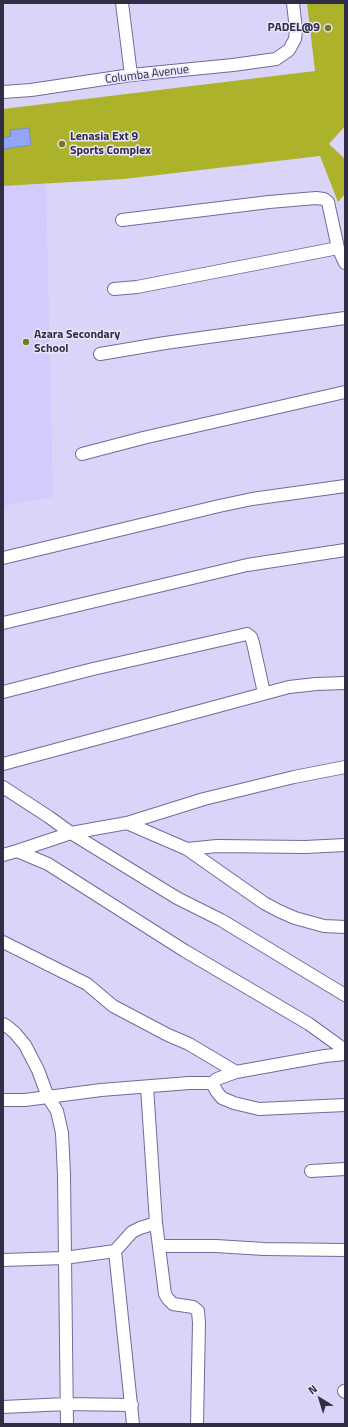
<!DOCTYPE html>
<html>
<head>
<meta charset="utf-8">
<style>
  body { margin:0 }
  #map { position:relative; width:348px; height:1427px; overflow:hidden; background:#dad5f8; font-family:"Titillium Web",sans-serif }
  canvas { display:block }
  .frame { position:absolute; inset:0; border:4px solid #312d44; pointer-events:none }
  .north { position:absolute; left:300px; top:1379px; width:40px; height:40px; -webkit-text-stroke:3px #e7e4fc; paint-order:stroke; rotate:322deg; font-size:11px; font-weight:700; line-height:16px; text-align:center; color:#312d44 }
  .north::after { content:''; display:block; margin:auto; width:14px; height:18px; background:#312d44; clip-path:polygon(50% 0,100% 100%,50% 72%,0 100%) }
</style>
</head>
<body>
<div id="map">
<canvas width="348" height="1427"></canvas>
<div class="frame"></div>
<div class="north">N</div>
</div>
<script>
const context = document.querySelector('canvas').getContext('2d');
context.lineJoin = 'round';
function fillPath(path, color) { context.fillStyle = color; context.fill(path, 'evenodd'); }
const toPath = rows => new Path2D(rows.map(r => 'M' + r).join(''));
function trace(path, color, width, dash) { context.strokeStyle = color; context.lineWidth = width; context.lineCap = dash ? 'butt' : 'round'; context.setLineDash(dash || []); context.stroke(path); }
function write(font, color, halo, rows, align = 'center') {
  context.font = font + ' "Titillium Web",sans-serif'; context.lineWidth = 3; context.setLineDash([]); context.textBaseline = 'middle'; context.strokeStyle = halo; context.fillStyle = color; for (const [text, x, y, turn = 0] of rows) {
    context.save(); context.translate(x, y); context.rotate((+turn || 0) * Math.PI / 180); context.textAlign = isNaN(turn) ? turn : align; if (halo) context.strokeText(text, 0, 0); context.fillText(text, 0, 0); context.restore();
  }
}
fillPath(toPath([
  [46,184,53,497,3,506,3,186]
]), '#d3cafe');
fillPath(toPath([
  [307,3,345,3,345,126,329,144,345,159,345,194,338,202,320,156,124,179,3,186,3,109,315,71]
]), '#acb32a');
const building = toPath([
  [29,128,31,145,3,149,3,138,11,136,10,130,29,128]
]);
fillPath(building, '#93a7fa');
trace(building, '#7c8abf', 1);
const minor = toPath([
  [122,3,131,75],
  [3,92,31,90,131,75,233,65,276,59,289,50,295,39,296,30,293,3],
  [122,220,269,202,316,198,324,199,328,202,338,248,345,263],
  [114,289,137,287,338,248],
  [100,354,165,343,345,318],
  [82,454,143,438,345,392],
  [3,558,219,506,252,499,345,486],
  [3,623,247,565,345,550],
  [3,692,93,669,247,634,251,637,253,643,264,693],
  [3,764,289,687,316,684,345,683],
  [3,787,49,817,71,833,177,898,221,920,345,995],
  [127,823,187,849,264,903,279,911,295,918,324,926,345,927],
  [187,849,217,846,305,847,345,845],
  [17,851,71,833,127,823,204,799,294,777,345,767],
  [3,855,17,851,48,864,185,951,309,1024,345,1050],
  [3,942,87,984,113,1006,168,1035,189,1044,236,1072],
  [3,1024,8,1027,15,1033,25,1045,38,1070,48,1097,57,1111,62,1133,64,1175,67,1424],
  [212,1083,217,1092,222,1098,234,1103,259,1109,345,1105],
  [147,1087,156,1223,165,1294,168,1299,173,1304,193,1307,198,1311,199,1323,197,1424],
  [3,1100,25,1100,101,1090,189,1083,212,1083,217,1079,236,1072,325,1056,345,1054],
  [311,1171,345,1169],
  [160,1246,216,1246,264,1249,345,1250],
  [3,1260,64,1258,115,1251],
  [344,1391,345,1392],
  [3,1407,66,1404,132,1405],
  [133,1424,115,1251,132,1232,140,1228,156,1223]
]);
trace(minor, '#73699e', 14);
trace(minor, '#fff', 12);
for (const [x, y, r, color] of [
  [328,28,4,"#757a23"],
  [62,144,4,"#757a23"],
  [26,342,4,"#757a23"]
]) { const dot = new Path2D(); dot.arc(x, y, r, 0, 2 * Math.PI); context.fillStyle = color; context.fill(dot); trace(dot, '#e7e4fc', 1.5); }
write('bold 12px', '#312d44', '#e7e4fc', [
  ["PADEL@9",320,28,"right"],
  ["Lenasia Ext 9",70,137],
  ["Sports Complex",70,151],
  ["Azara Secondary",34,335],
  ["School",34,349]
], 'left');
write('12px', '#312d44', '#e7e4fc', [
  ["Columba Avenue",147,75,-7]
]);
</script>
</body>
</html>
